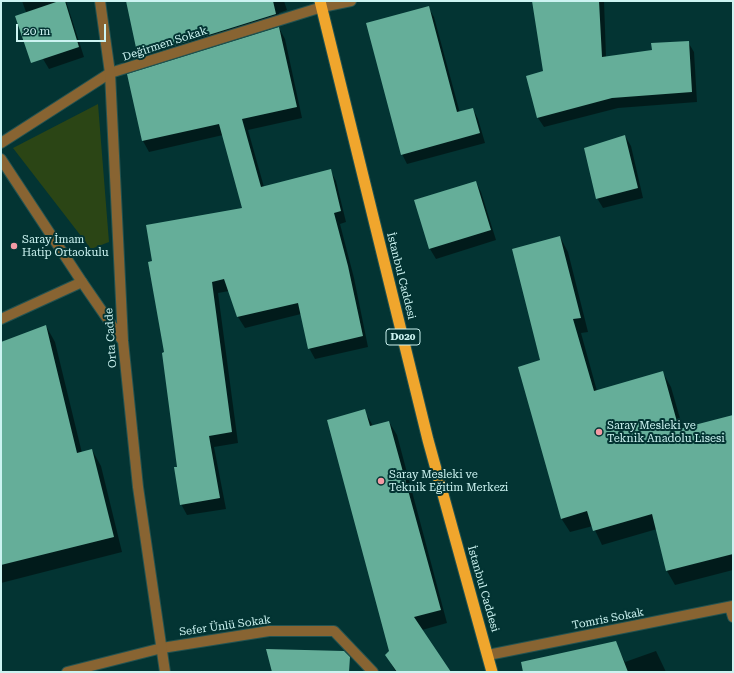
<!DOCTYPE html>
<html>
<head>
<meta charset="utf-8">
<style>
  body { margin:0 }
  #map { position:relative; width:734px; height:673px; overflow:hidden; background:#033433; font-family:"Roboto Serif",serif }
  canvas { display:block }
  .frame { position:absolute; inset:0; border:2px solid #ccf3f1; pointer-events:none }
  .scale { position:absolute; left:16px; top:24px; width:90px; height:18px; box-sizing:border-box; border:2px solid #ccf3f1; border-top:0; padding-left:5px; font-size:12px; line-height:14px; white-space:nowrap; color:#ccf3f1; -webkit-text-stroke:3px #033433; paint-order:stroke }
</style>
</head>
<body>
<div id="map">
<canvas width="734" height="673"></canvas>
<div class="frame"></div>
<div class="scale">20 m</div>
</div>
<script>
const context = document.querySelector('canvas').getContext('2d');
context.lineJoin = 'round';
function fillPath(path, color) { context.fillStyle = color; context.fill(path, 'evenodd'); }
const toPath = rows => new Path2D(rows.map(r => 'M' + r).join(''));
function trace(path, color, width, dash) { context.strokeStyle = color; context.lineWidth = width; context.lineCap = dash ? 'butt' : 'round'; context.setLineDash(dash || []); context.stroke(path); }
function write(font, color, halo, rows, align = 'center') {
  context.font = font + ' "Roboto Serif",serif'; context.lineWidth = 4; context.setLineDash([]); context.textBaseline = 'middle'; context.strokeStyle = halo; context.fillStyle = color; for (const [text, x, y, turn = 0] of rows) {
    context.save(); context.translate(x, y); context.rotate((+turn || 0) * Math.PI / 180); context.textAlign = isNaN(turn) ? turn : align; if (halo) context.strokeText(text, 0, 0); context.fillText(text, 0, 0); context.restore();
  }
}
fillPath(toPath([
  [98,104,109,242,91,249,13,148]
]), '#2b4515');
fillPath(toPath([
  [22,1,66,1,84,57,49,69,43,59],
  [127,1,284,1,287,10,279,13,281,24,145,67,139,57],
  [533,1,604,1,606,57,653,51,688,42,694,52,697,102,618,108,544,127,538,118,528,76,544,72],
  [428,7,434,17,460,113,473,109,478,119,485,143,407,164,402,154],
  [279,28,285,39,302,118,248,130,264,187,330,170,336,181,346,222,340,224,354,278,368,347,315,359,309,348,301,314,245,328,238,317,229,291,218,293,238,443,214,447,226,509,187,515,181,504,165,353,153,262,243,209,223,135,149,152,143,141],
  [625,136,631,146,643,198,603,208,597,198],
  [476,182,481,192,496,240,436,259,430,249,415,200],
  [560,237,568,252,588,332,581,333,597,391,663,373,671,387,683,429,733,416,733,570,675,585,667,571,657,529,602,545,593,526,570,532,561,518,542,361],
  [46,326,55,342,82,453,92,450,101,466,122,552,1,583,1,343],
  [364,410,373,426,389,422,397,435,447,623,422,630,450,672,396,672,386,655,391,652],
  [615,642,625,662,656,651,666,672,536,672]
]), '#0007');
fillPath(toPath([
  [59,1,65,1,79,47,31,63,15,16],
  [126,1,273,1,276,14,138,57],
  [532,1,599,1,602,57,652,50,651,43,689,41,692,92,612,98,537,118,526,76,543,71],
  [429,6,457,112,473,108,480,133,401,155,366,23],
  [279,27,297,107,242,119,261,187,331,169,341,211,334,213,348,266,363,336,308,349,298,303,237,317,224,279,212,282,232,432,209,436,220,498,180,505,174,467,177,467,162,353,164,352,148,262,152,261,146,225,242,208,219,124,142,141,127,74],
  [625,135,638,188,596,199,584,148],
  [476,181,491,230,429,249,414,200],
  [560,236,581,318,573,319,594,391,663,371,679,429,733,415,733,554,666,571,652,514,593,531,587,511,561,519,518,367,540,360,512,249],
  [46,325,77,453,92,449,114,537,1,565,1,342],
  [365,409,370,426,389,421,441,610,414,617,451,672,397,672,385,655,389,651,327,420],
  [616,641,628,672,523,672,521,662],
  [266,649,344,651,350,657,349,672,272,672]
]), '#65ae99');
const minor = toPath([
  [1,143,110,73,322,7,351,1],
  [1,319,82,282],
  [730,607,733,617],
  [488,655,733,606],
  [67,672,162,648,269,631,334,631,373,672]
]);
const tertiary = toPath([
  [100,1,110,73,123,341,138,487,165,672],
  [1,159,82,282,122,340]
]);
const trunk = toPath([
  [320,1,428,440,492,672]
]);
trace(minor, '#235351', 12);
trace(tertiary, '#235351', 12);
trace(trunk, '#235351', 13);
trace(minor, '#886432', 10);
trace(tertiary, '#886432', 10);
trace(trunk, '#f0a62d', 11);
for (const [x, y, r, color] of [
  [14,246,4,"#f49aa4"],
  [599,432,4,"#f49aa4"],
  [381,481,4,"#f49aa4"]
]) { const dot = new Path2D(); dot.arc(x, y, r, 0, 2 * Math.PI); context.fillStyle = color; context.fill(dot); trace(dot, '#033433', 1.5); }
for (const [x, y, w] of [
  [403,337,34]
]) { const box = new Path2D(); box.roundRect(x - w / 2, y - 8, w, 16, 3); context.fillStyle = '#033433'; context.fill(box); trace(box, '#ccf3f1', 1); }
write('bold 10px', '#ccf3f1', null, [
  ["D020",403,337]
]);
write('11px', '#ccf3f1', '#033433', [
  ["Değirmen Sokak",165,44,-18],
  ["İstanbul Caddesi",401,276,76],
  ["Orta Cadde",111,338,-94],
  ["İstanbul Caddesi",483,589,74],
  ["Tomris Sokak",608,619,-11],
  ["Sefer Ünlü Sokak",225,626,-8]
]);
write('11px', '#ccf3f1', '#033433', [
  ["Saray İmam",22,240],
  ["Hatip Ortaokulu",22,253],
  ["Saray Mesleki ve",607,426],
  ["Teknik Anadolu Lisesi",607,439],
  ["Saray Mesleki ve",389,475],
  ["Teknik Eğitim Merkezi",389,488]
], 'left');
</script>
</body>
</html>
